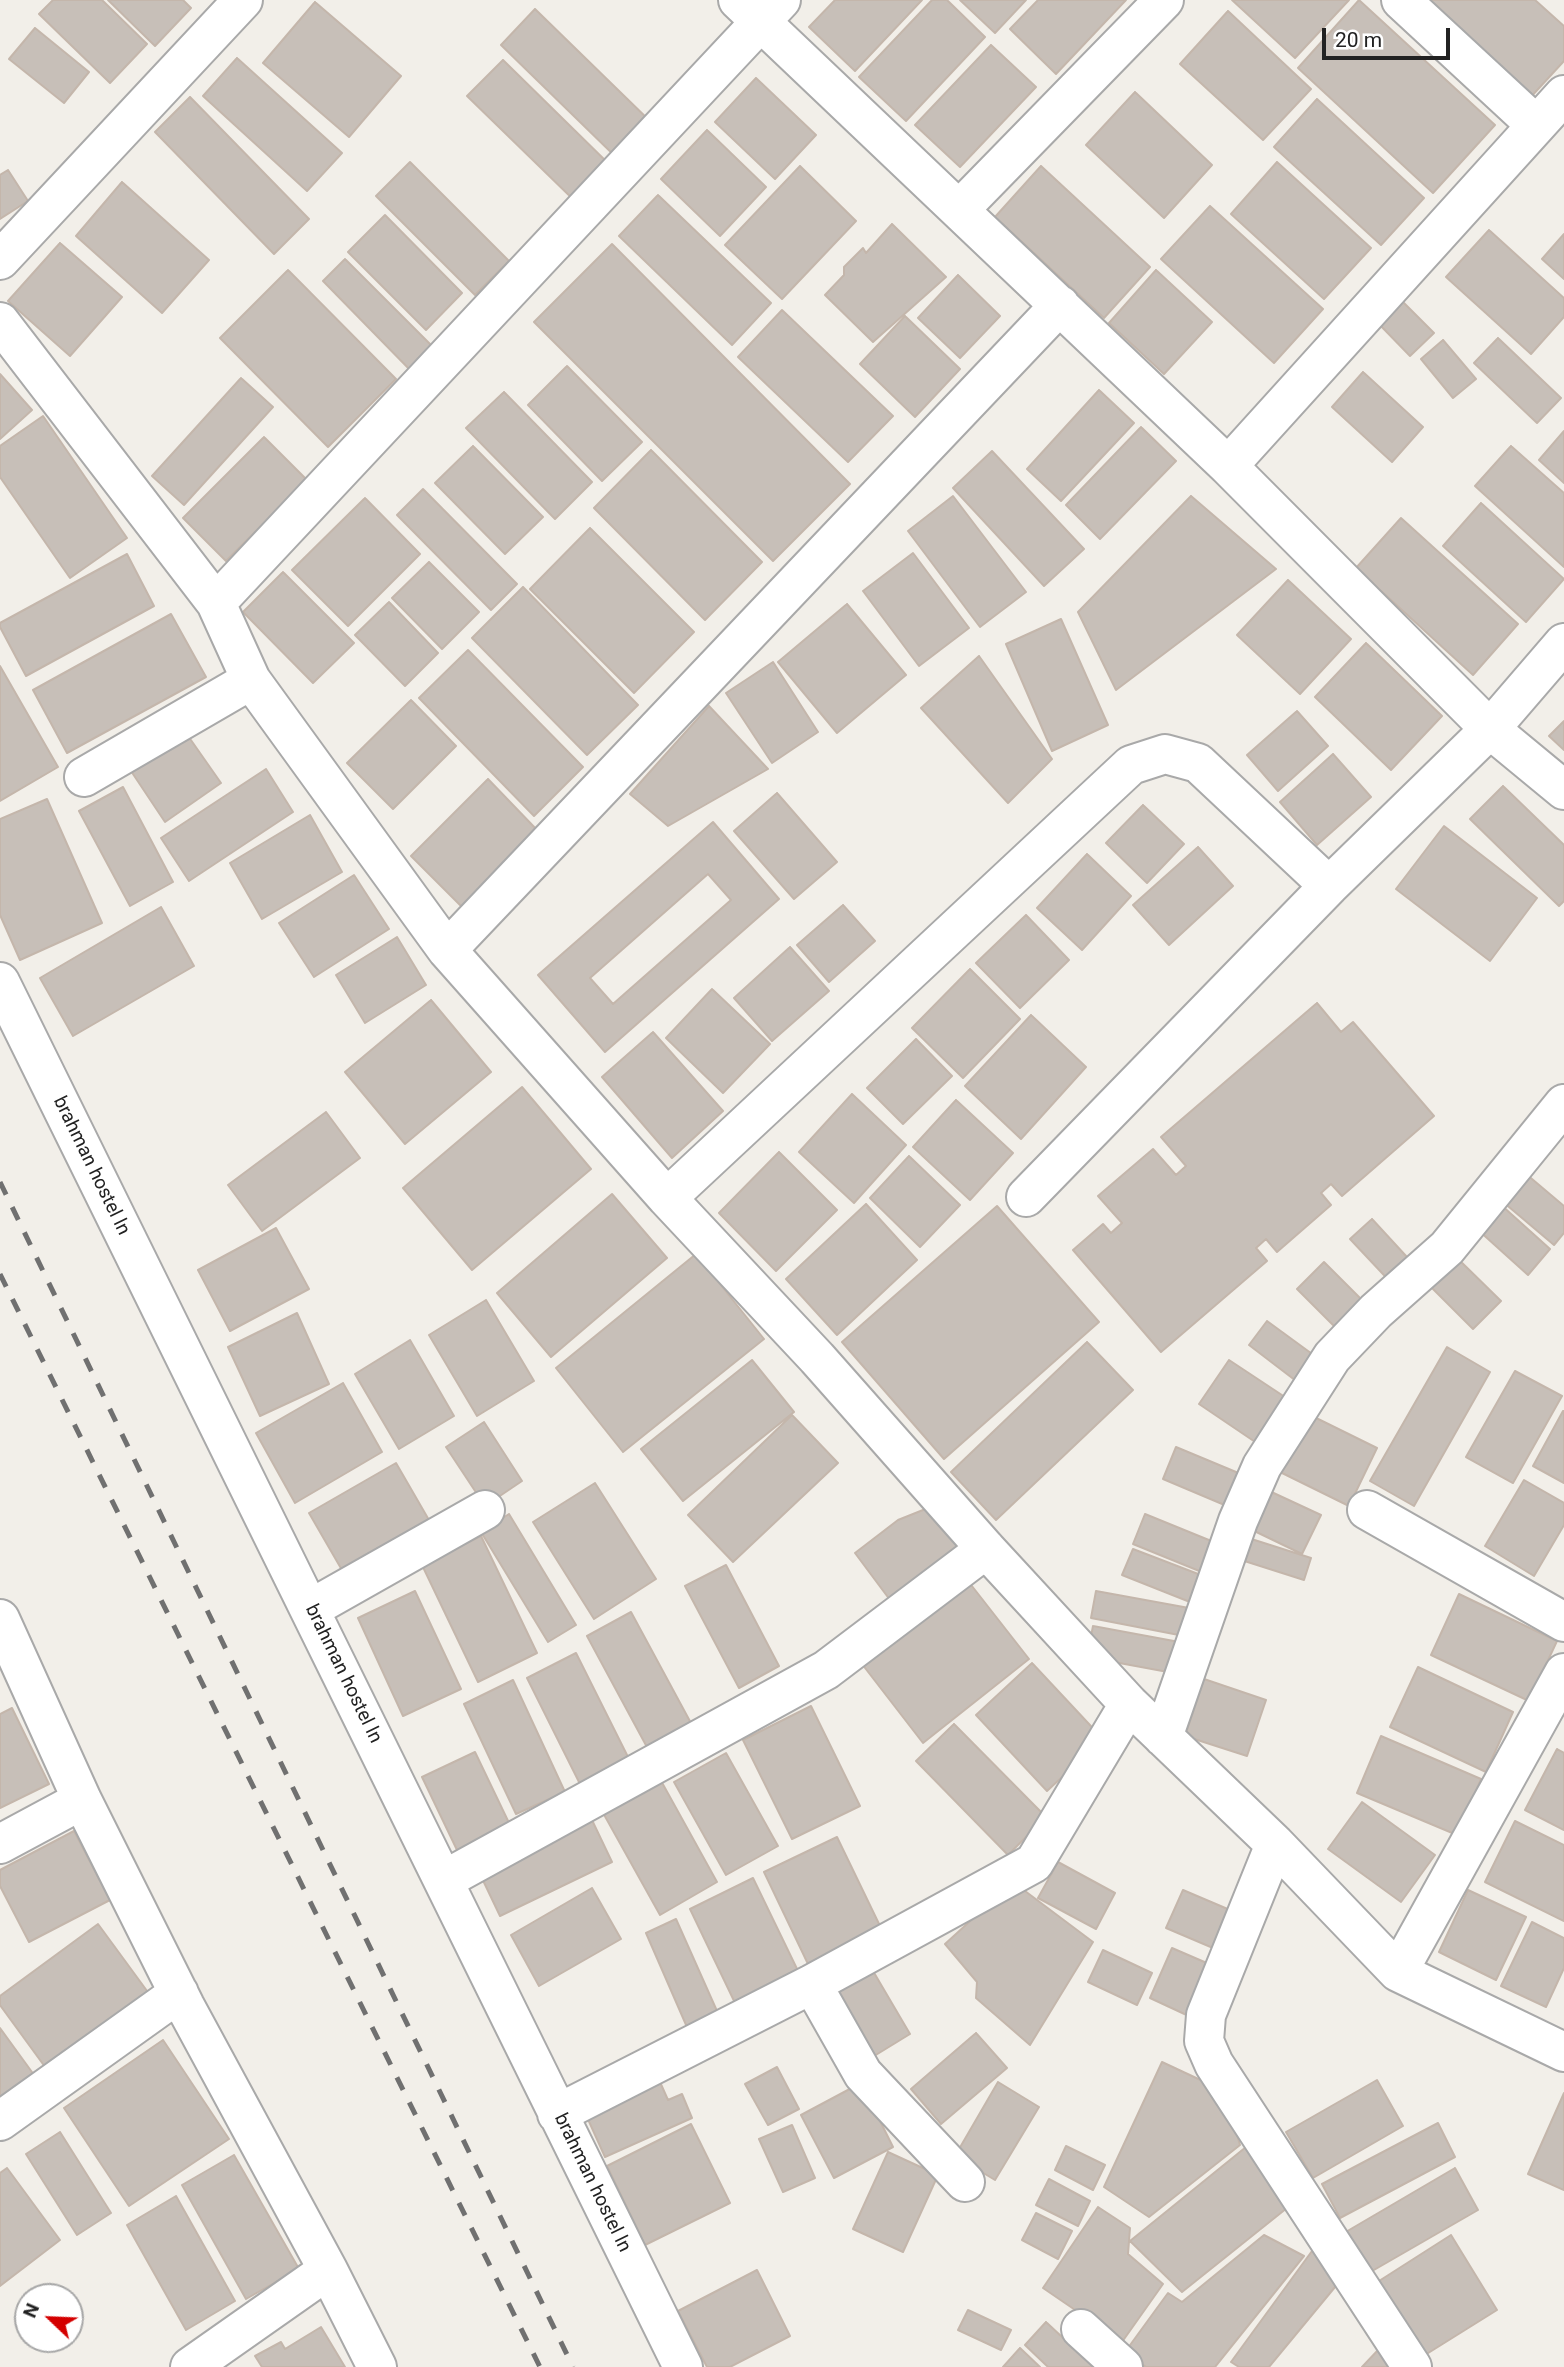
<!DOCTYPE html>
<html>
<head>
<meta charset="utf-8">
<style>
  body { margin:0 }
  #map { position:relative; width:1564px; height:2367px; overflow:hidden; background:#f2efe9; font-family:Roboto,sans-serif }
  canvas { display:block }
  .north { position:absolute; left:14px; top:2283px; width:70px; height:70px; box-sizing:border-box; background:#fff; border:2px solid #a7a7a7; border-radius:50%; rotate:293deg; font-size:19px; font-weight:700; line-height:28px; text-align:center; color:#222 }
  .north::after { content:''; display:block; margin:auto; width:24px; height:32px; background:#d40000; clip-path:polygon(50% 0,100% 100%,50% 72%,0 100%) }
  .scale { position:absolute; left:1322px; top:28px; width:128px; height:32px; box-sizing:border-box; border:4px solid #222; border-top:0; padding-left:9px; font-size:21px; line-height:24px; white-space:nowrap; color:#222; -webkit-text-stroke:5px #fff; paint-order:stroke }
</style>
</head>
<body>
<div id="map">
<canvas width="1564" height="2367"></canvas>
<div class="north">N</div>
<div class="scale">20 m</div>
</div>
<script>
const context = document.querySelector('canvas').getContext('2d');
context.lineJoin = 'round';
function fillPath(path, color) { context.fillStyle = color; context.fill(path, 'evenodd'); }
const toPath = rows => new Path2D(rows.map(r => 'M' + r).join(''));
function trace(path, color, width, dash) { context.strokeStyle = color; context.lineWidth = width; context.lineCap = dash ? 'butt' : 'round'; context.setLineDash(dash || []); context.stroke(path); }
function write(font, color, halo, rows, align = 'center') {
  context.font = font + ' Roboto,sans-serif'; context.lineWidth = 7; context.setLineDash([]); context.textBaseline = 'middle'; context.strokeStyle = halo; context.fillStyle = color; for (const [text, x, y, turn = 0] of rows) {
    context.save(); context.translate(x, y); context.rotate((+turn || 0) * Math.PI / 180); context.textAlign = isNaN(turn) ? turn : align; if (halo) context.strokeText(text, 0, 0); context.fillText(text, 0, 0); context.restore();
  }
}
const building = toPath([
  [53,0,102,0,147,44,110,83,39,14,53,0],
  [108,0,183,0,191,8,155,46,108,0],
  [835,0,922,0,855,71,809,27,835,0],
  [932,0,947,0,985,37,906,121,859,77,932,0],
  [960,0,1026,0,995,33,960,0],
  [1038,0,1126,0,1056,74,1010,29,1038,0],
  [1232,0,1349,0,1295,58,1232,0],
  [1359,0,1495,125,1433,193,1298,68,1359,0],
  [1422,0,1535,0,1564,26,1564,61,1529,99,1422,0],
  [315,2,401,76,349,137,263,63,315,2],
  [535,9,655,126,620,161,501,45,535,9],
  [1228,11,1311,89,1263,140,1180,64,1228,11],
  [35,28,89,72,64,103,9,59,35,28],
  [991,45,1036,87,960,167,915,125,991,45],
  [237,58,342,153,307,191,203,96,237,58],
  [503,60,614,169,579,205,467,96,503,60],
  [756,78,816,135,775,179,715,122,756,78],
  [1135,92,1212,165,1164,218,1086,145,1135,92],
  [190,97,309,219,274,254,155,132,190,97],
  [1317,99,1424,198,1381,245,1274,147,1317,99],
  [707,130,766,187,720,236,661,179,707,130],
  [410,162,509,261,475,295,376,196,410,162],
  [1277,162,1371,248,1324,299,1231,214,1277,162],
  [800,166,856,221,782,299,725,245,800,166],
  [1041,166,1150,267,1104,318,995,217,1041,166],
  [8,170,28,201,0,219,0,175,8,170],
  [122,182,209,260,162,313,76,236,122,182],
  [658,195,771,303,732,345,619,236,658,195],
  [1210,206,1323,309,1274,363,1161,259,1210,206],
  [385,215,462,293,426,330,348,252,385,215],
  [892,224,946,277,873,342,825,295,844,275,844,267,863,248,866,253,892,224],
  [1489,230,1564,298,1564,317,1531,354,1446,277,1489,230],
  [1564,234,1564,279,1542,259,1564,234],
  [60,243,122,297,70,356,8,301,60,243],
  [612,244,850,484,773,561,534,322,612,244],
  [345,259,437,351,414,374,323,281,345,259],
  [288,270,396,379,328,447,220,338,288,270],
  [1156,270,1212,322,1164,374,1109,323,1156,270],
  [958,275,1000,316,960,358,918,318,958,275],
  [1400,299,1434,333,1410,356,1377,322,1400,299],
  [782,310,893,416,848,462,738,357,782,310],
  [905,316,960,369,915,417,860,364,905,316],
  [1498,338,1561,398,1537,423,1474,363,1498,338],
  [1443,340,1476,379,1453,398,1421,359,1443,340],
  [567,366,642,442,602,481,528,405,567,366],
  [1363,372,1423,427,1392,462,1332,407,1363,372],
  [0,374,32,410,0,439,0,374],
  [241,378,273,407,184,505,152,476,241,378],
  [1099,390,1134,423,1061,501,1027,469,1099,390],
  [504,392,592,482,555,519,466,428,504,392],
  [43,416,127,538,70,578,0,477,0,446,43,416],
  [1141,427,1176,461,1100,539,1066,505,1141,427],
  [1564,431,1564,483,1539,460,1564,431],
  [264,437,307,480,226,561,183,518,264,437],
  [473,446,543,517,505,554,435,483,473,446],
  [1511,446,1564,493,1564,567,1475,486,1511,446],
  [651,450,762,562,705,620,594,508,651,450],
  [992,451,1084,549,1044,586,953,488,992,451],
  [423,489,517,584,491,610,397,515,423,489],
  [953,496,1026,592,980,627,908,531,953,496],
  [1191,496,1276,569,1116,690,1078,612,1191,496],
  [365,498,420,554,348,626,292,570,365,498],
  [1481,503,1564,579,1526,622,1443,546,1481,503],
  [1401,518,1518,624,1473,675,1356,568,1401,518],
  [590,528,694,632,634,693,530,589,590,528],
  [913,553,969,628,919,666,863,591,913,553],
  [127,554,154,606,26,676,0,627,0,623,127,554],
  [429,562,479,612,442,649,392,598,429,562],
  [283,572,354,643,313,683,243,612,283,572],
  [1288,580,1351,639,1300,694,1237,635,1288,580],
  [523,587,638,705,587,755,472,638,523,587],
  [389,602,438,653,405,686,355,635,389,602],
  [847,604,906,675,837,733,778,662,847,604],
  [171,614,206,677,67,753,33,690,171,614],
  [1061,619,1108,725,1052,751,1006,644,1061,619],
  [1366,643,1442,716,1391,770,1315,697,1366,643],
  [468,650,583,767,534,816,419,698,468,650],
  [979,656,1052,759,1008,803,921,708,979,656],
  [773,662,818,732,772,763,726,693,773,662],
  [0,666,58,767,0,801,0,666],
  [411,700,456,746,393,809,347,763,411,700],
  [709,706,768,769,668,826,630,794,709,706],
  [1297,711,1328,746,1278,791,1247,755,1297,711],
  [1564,721,1564,750,1549,736,1564,721],
  [186,733,221,783,165,822,131,771,186,733],
  [1333,754,1371,797,1317,845,1280,802,1333,754],
  [266,769,293,812,189,881,161,838,266,769],
  [488,779,538,831,462,907,411,856,488,779],
  [1503,786,1564,845,1564,901,1559,906,1470,819,1503,786],
  [123,787,173,882,130,906,79,811,123,787],
  [777,793,837,862,794,899,734,831,777,793],
  [47,799,102,923,20,960,0,915,0,819,47,799],
  [1143,805,1184,844,1147,883,1106,843,1143,805],
  [310,815,342,872,262,919,230,863,310,815],
  [713,822,779,899,605,1052,538,975,713,822],
  [708,874,731,900,613,1004,590,978,708,874],
  [1444,826,1537,898,1490,961,1396,889,1444,826],
  [1198,847,1233,886,1169,945,1133,905,1198,847],
  [1087,854,1131,896,1082,950,1037,908,1087,854],
  [354,875,389,929,314,977,279,923,354,875],
  [843,905,875,941,829,982,797,945,843,905],
  [161,907,194,966,73,1036,40,978,161,907],
  [1026,915,1069,960,1020,1008,976,963,1026,915],
  [397,937,426,985,365,1023,336,975,397,937],
  [790,947,829,991,772,1041,734,998,790,947],
  [970,969,1020,1019,963,1078,912,1028,970,969],
  [712,989,770,1044,723,1093,666,1038,712,989],
  [431,1000,491,1072,405,1144,345,1072,431,1000],
  [1317,1003,1341,1032,1353,1022,1434,1116,1342,1196,1331,1184,1321,1193,1331,1205,1277,1252,1266,1239,1256,1248,1267,1261,1161,1352,1073,1250,1103,1224,1111,1233,1122,1223,1098,1196,1153,1149,1176,1175,1186,1166,1161,1137,1317,1003],
  [1031,1015,1086,1067,1021,1139,965,1086,1031,1015],
  [653,1032,723,1111,672,1158,602,1077,653,1032],
  [916,1039,952,1076,903,1124,867,1088,916,1039],
  [522,1087,591,1169,472,1270,403,1188,522,1087],
  [852,1094,906,1145,854,1203,799,1152,852,1094],
  [956,1100,1013,1153,970,1200,913,1147,956,1100],
  [326,1112,360,1158,262,1231,228,1185,326,1112],
  [779,1152,837,1210,776,1271,719,1213,779,1152],
  [909,1156,960,1205,920,1247,870,1198,909,1156],
  [1519,1168,1564,1206,1564,1233,1554,1245,1496,1196,1519,1168],
  [612,1194,667,1258,551,1357,497,1293,612,1194],
  [866,1204,917,1260,837,1335,786,1279,866,1204],
  [1500,1204,1550,1249,1528,1275,1477,1229,1500,1204],
  [997,1206,1099,1322,944,1459,842,1342,997,1206],
  [1372,1219,1418,1269,1397,1289,1350,1239,1372,1219],
  [276,1228,309,1289,230,1331,198,1270,276,1228],
  [1452,1253,1501,1301,1473,1329,1425,1281,1452,1253],
  [696,1254,764,1339,623,1452,556,1368,696,1254],
  [1324,1262,1368,1306,1341,1333,1297,1289,1324,1262],
  [486,1300,534,1381,477,1416,429,1335,486,1300],
  [297,1313,329,1384,260,1416,228,1347,297,1313],
  [1267,1321,1319,1359,1300,1384,1249,1345,1267,1321],
  [410,1340,454,1416,399,1449,355,1374,410,1340],
  [1087,1342,1133,1390,996,1520,951,1472,1087,1342],
  [1447,1347,1490,1372,1414,1506,1370,1481,1447,1347],
  [752,1360,794,1412,683,1501,641,1449,752,1360],
  [1229,1360,1297,1405,1267,1450,1199,1404,1229,1360],
  [1515,1371,1562,1396,1513,1483,1466,1457,1515,1371],
  [343,1383,382,1452,295,1503,256,1433,343,1383],
  [1563,1411,1564,1411,1564,1483,1533,1466,1563,1411],
  [1306,1413,1377,1448,1349,1506,1278,1471,1306,1413],
  [792,1415,838,1463,733,1562,688,1515,792,1415],
  [484,1422,522,1481,485,1506,446,1447,484,1422],
  [1176,1447,1248,1477,1234,1509,1163,1479,1176,1447],
  [396,1463,433,1527,346,1577,309,1513,396,1463],
  [1524,1480,1564,1503,1564,1525,1534,1576,1485,1546,1524,1480],
  [595,1483,656,1579,594,1619,533,1522,595,1483],
  [1265,1489,1321,1515,1302,1554,1246,1527,1265,1489],
  [933,1506,968,1550,893,1604,855,1553,898,1520,933,1506],
  [509,1514,576,1625,548,1642,481,1532,509,1514],
  [1145,1514,1226,1547,1214,1577,1133,1544,1145,1514],
  [481,1536,537,1653,478,1682,422,1565,481,1536],
  [1242,1536,1311,1558,1304,1580,1235,1558,1242,1536],
  [1133,1549,1206,1577,1195,1604,1122,1575,1133,1549],
  [726,1565,779,1666,739,1688,685,1586,726,1565],
  [968,1581,1029,1659,923,1743,862,1664,968,1581],
  [415,1591,461,1689,403,1716,358,1618,415,1591],
  [1096,1591,1189,1608,1184,1636,1091,1618,1096,1591],
  [1459,1594,1557,1641,1529,1701,1431,1655,1459,1594],
  [631,1612,692,1725,648,1749,587,1636,631,1612],
  [1093,1626,1190,1644,1184,1675,1087,1657,1093,1626],
  [576,1653,631,1763,582,1788,527,1678,576,1653],
  [1032,1663,1103,1739,1047,1791,976,1715,1032,1663],
  [1418,1667,1513,1712,1486,1772,1390,1727,1418,1667],
  [1204,1679,1266,1700,1247,1756,1185,1736,1204,1679],
  [513,1680,565,1792,516,1814,464,1704,513,1680],
  [811,1706,860,1806,792,1839,743,1740,811,1706],
  [12,1708,49,1784,0,1808,0,1714,12,1708],
  [954,1724,1046,1817,1008,1855,916,1761,954,1724],
  [1381,1736,1481,1779,1457,1835,1357,1793,1381,1736],
  [1557,1749,1564,1753,1564,1830,1525,1810,1557,1749],
  [475,1752,510,1825,457,1850,422,1777,475,1752],
  [726,1753,778,1846,726,1875,674,1782,726,1753],
  [660,1779,717,1882,660,1915,602,1811,660,1779],
  [1362,1802,1435,1855,1401,1902,1328,1849,1362,1802],
  [591,1818,612,1862,500,1916,479,1872,591,1818],
  [1515,1821,1564,1845,1564,1921,1485,1882,1515,1821],
  [74,1831,110,1900,29,1942,0,1886,0,1870,74,1831],
  [837,1837,881,1928,808,1964,764,1872,837,1837],
  [1058,1862,1115,1893,1096,1929,1038,1898,1058,1862],
  [753,1878,799,1973,736,2005,690,1909,753,1878],
  [1013,1882,1093,1942,1030,2045,976,1998,977,1982,945,1944,1013,1882],
  [592,1888,621,1939,539,1986,511,1935,592,1888],
  [1183,1890,1230,1910,1213,1948,1166,1928,1183,1890],
  [1468,1890,1526,1917,1496,1980,1439,1952,1468,1890],
  [676,1919,721,2020,690,2034,646,1933,676,1919],
  [1532,1922,1564,1938,1564,1968,1546,2007,1501,1986,1532,1922],
  [98,1924,150,1995,48,2071,0,2005,0,1996,98,1924],
  [1172,1948,1216,1967,1193,2018,1150,1998,1172,1948],
  [1103,1950,1152,1973,1137,2005,1088,1982,1103,1950],
  [873,1971,910,2034,866,2061,829,1997,873,1971],
  [0,2028,37,2079,0,2106,0,2028],
  [976,2033,1007,2068,941,2124,911,2089,976,2033],
  [163,2040,229,2139,129,2206,64,2108,163,2040],
  [1162,2062,1224,2091,1240,2145,1149,2217,1104,2187,1162,2062],
  [777,2067,799,2109,768,2125,745,2084,777,2067],
  [656,2073,668,2100,682,2094,692,2118,605,2157,582,2106,656,2073],
  [1377,2080,1403,2126,1313,2178,1286,2132,1377,2080],
  [998,2082,1039,2107,995,2180,955,2156,998,2082],
  [861,2083,893,2147,834,2178,801,2115,861,2083],
  [1564,2093,1564,2190,1528,2174,1564,2093],
  [1438,2123,1455,2157,1340,2218,1322,2184,1438,2123],
  [691,2124,730,2203,645,2245,607,2166,691,2124],
  [792,2125,815,2178,783,2192,759,2139,792,2125],
  [60,2132,111,2213,77,2235,26,2154,60,2132],
  [1066,2146,1105,2165,1093,2190,1055,2170,1066,2146],
  [1246,2147,1292,2204,1182,2292,1130,2241,1246,2147],
  [888,2152,938,2175,903,2252,853,2229,888,2152],
  [234,2155,299,2269,246,2299,182,2185,234,2155],
  [7,2168,60,2240,0,2286,0,2173,7,2168],
  [1455,2168,1478,2210,1367,2274,1344,2233,1455,2168],
  [1049,2179,1090,2201,1078,2226,1036,2205,1049,2179],
  [176,2196,235,2301,186,2330,127,2225,176,2196],
  [1098,2207,1130,2228,1128,2254,1163,2284,1122,2342,1043,2288,1098,2207],
  [1036,2213,1072,2231,1058,2259,1022,2240,1036,2213],
  [1264,2235,1304,2256,1215,2367,1146,2367,1125,2352,1168,2293,1182,2302,1264,2235],
  [1451,2235,1497,2310,1425,2355,1379,2281,1451,2235],
  [1312,2251,1340,2281,1269,2367,1239,2367,1231,2362,1312,2251],
  [757,2270,790,2336,730,2367,707,2367,678,2311,757,2270],
  [968,2310,1011,2330,1001,2350,958,2330,968,2310],
  [1046,2322,1092,2365,1091,2367,1048,2367,1025,2345,1046,2322],
  [321,2327,345,2367,262,2367,255,2356,281,2342,285,2349,321,2327],
  [1020,2348,1040,2367,1003,2367,1020,2348],
  [1379,2349,1397,2367,1362,2367,1379,2349]
]);
fillPath(building, '#c7bfb8');
trace(building, '#c4b6ab', 2);
const minor = toPath([
  [738,0,1228,466,1490,729,1564,790],
  [1401,0,1536,125],
  [960,209,1164,0],
  [0,260,243,0],
  [0,322,216,603,251,680,447,950,667,1198,817,1358,986,1549,1129,1704,1275,1844,1398,1972,1564,2052],
  [1228,466,1564,95],
  [216,603,781,0],
  [84,777,251,680],
  [447,950,1060,305],
  [0,982,683,2367],
  [1026,1197,1329,886,1490,729,1564,643],
  [667,1198,1131,765,1165,754,1198,763,1329,886],
  [1367,1510,1564,1622],
  [310,1609,485,1510],
  [0,1619,82,1800,185,2006,328,2270,377,2367],
  [1163,1737,1238,1521,1262,1466,1332,1357,1376,1311,1447,1248,1564,1104],
  [0,1844,82,1800],
  [1275,1844,1206,2015,1204,2041,1214,2064,1412,2367],
  [444,1880,826,1670,986,1549],
  [1398,1972,1564,1673],
  [812,1984,863,2074,965,2182],
  [557,2114,812,1984,1034,1863,1129,1704],
  [0,2121,179,1993],
  [1081,2329,1123,2367],
  [190,2367,328,2270]
]);
trace(minor, '#a9a9a9', 42);
trace(minor, '#fff', 38);
trace(toPath([
  [0,1182,573,2367],
  [0,1274,540,2367]
]), '#707070', 5, [14, 14]);
write('19px', '#222', '#fff', [
  ["brahman hostel ln",91,1166,64],
  ["brahman hostel ln",343,1674,64],
  ["brahman hostel ln",592,2183,64]
]);
</script>
</body>
</html>
